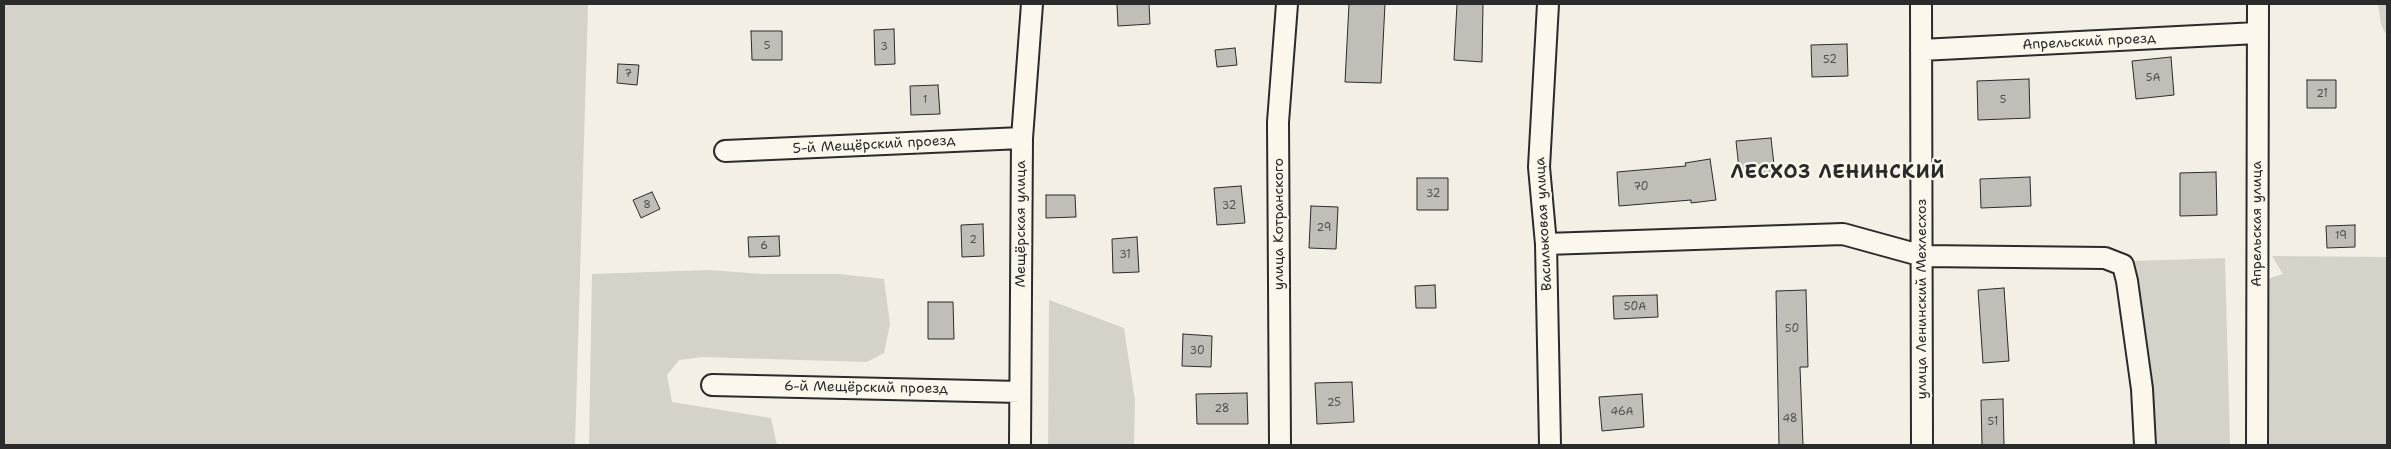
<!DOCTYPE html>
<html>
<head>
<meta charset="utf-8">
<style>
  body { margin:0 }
  #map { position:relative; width:2391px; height:449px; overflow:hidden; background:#f3efe4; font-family:"Shantell Sans",sans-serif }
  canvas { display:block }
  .frame { position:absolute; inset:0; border:5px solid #2b2b2b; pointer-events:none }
</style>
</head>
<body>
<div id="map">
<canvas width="2391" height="449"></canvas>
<div class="frame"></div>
</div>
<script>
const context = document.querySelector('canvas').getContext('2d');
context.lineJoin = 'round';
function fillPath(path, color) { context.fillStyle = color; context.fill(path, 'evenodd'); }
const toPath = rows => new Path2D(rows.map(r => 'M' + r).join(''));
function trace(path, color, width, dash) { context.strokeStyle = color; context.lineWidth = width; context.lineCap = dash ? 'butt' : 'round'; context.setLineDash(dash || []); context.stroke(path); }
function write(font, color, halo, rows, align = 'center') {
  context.font = font + ' "Shantell Sans",sans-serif'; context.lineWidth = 4.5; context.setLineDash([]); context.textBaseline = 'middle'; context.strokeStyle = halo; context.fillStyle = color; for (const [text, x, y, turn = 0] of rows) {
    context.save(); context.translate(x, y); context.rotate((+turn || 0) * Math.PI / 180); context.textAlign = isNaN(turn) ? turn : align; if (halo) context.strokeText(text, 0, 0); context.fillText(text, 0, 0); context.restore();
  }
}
fillPath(toPath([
  [4,4,588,4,575,445,4,445],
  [2378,4,2387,4,2387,36,2381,25],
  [2272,256,2387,257,2387,445,2264,445,2264,280,2283,274],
  [2225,258,2230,445,2156,445,2133,261],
  [709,270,763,274,839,274,884,279,890,324,884,353,867,362,703,357,679,360,667,375,672,402,771,418,777,445,589,445,592,274],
  [1049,300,1124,328,1135,401,1134,445,1048,445]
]), '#d5d2c9');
const building = toPath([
  [1117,4,1149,4,1150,24,1118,26,1117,4],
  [1349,4,1385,4,1381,83,1345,82,1349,4],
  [1457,4,1483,4,1482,62,1454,60,1457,4],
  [894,29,895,64,875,65,874,30,894,29],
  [751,31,782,31,782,60,752,60,751,31],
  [1847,44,1848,76,1812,77,1811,45,1847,44],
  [1235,48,1237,65,1217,67,1215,50,1235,48],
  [2171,57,2174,95,2136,99,2132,61,2171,57],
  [618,64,639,65,637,85,617,83,618,64],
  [2029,79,2030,118,1978,120,1977,81,2029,79],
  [2307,80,2336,80,2336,108,2307,108,2307,80],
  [938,85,940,114,911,115,910,86,938,85],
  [1771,138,1775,174,1740,178,1736,141,1771,138],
  [1710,159,1716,200,1691,203,1691,200,1619,206,1617,172,1686,166,1685,163,1710,159],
  [2216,172,2217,215,2180,216,2180,173,2216,172],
  [2030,177,2031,206,1981,208,1980,179,2030,177],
  [1417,178,1448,178,1448,210,1417,210,1417,178],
  [1241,186,1245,223,1217,225,1214,188,1241,186],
  [652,192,660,209,641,218,633,200,652,192],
  [1046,195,1075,195,1076,217,1046,218,1046,195],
  [1311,206,1338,207,1336,249,1309,248,1311,206],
  [983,224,984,256,962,257,961,225,983,224],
  [2355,225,2355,247,2327,248,2326,226,2355,225],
  [779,236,780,256,749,257,748,237,779,236],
  [1137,237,1139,272,1113,273,1112,239,1137,237],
  [1435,285,1436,308,1416,308,1415,286,1435,285],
  [2004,288,2009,361,1983,363,1978,290,2004,288],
  [1806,290,1808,367,1800,367,1803,445,1779,445,1776,291,1806,290],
  [1657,295,1658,317,1614,319,1613,296,1657,295],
  [928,302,953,302,954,339,928,339,928,302],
  [1183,334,1212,336,1211,367,1182,366,1183,334],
  [1352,382,1354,422,1317,424,1315,383,1352,382],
  [1247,393,1248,424,1197,424,1196,394,1247,393],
  [1642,394,1644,427,1602,431,1599,397,1642,394],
  [2003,399,2004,445,1982,445,1981,400,2003,399]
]);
fillPath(building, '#c0beb6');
trace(building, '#2b2b2b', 1);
const minor = toPath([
  [1548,4,1539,167,1546,244,1550,445],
  [1921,4,1922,445],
  [1921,50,2257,33],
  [725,151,1022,138],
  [1546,244,1843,234,1923,256,2105,258,2123,265,2127,281,2142,389,2145,445],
  [712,385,1020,392],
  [1020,445,1022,138,1032,4],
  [1280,445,1278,122,1287,4],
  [2257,445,2258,4]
]);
trace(minor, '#2b2b2b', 24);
trace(minor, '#fbf7ec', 20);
write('11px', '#50504e', null, [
  ["5",767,46],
  ["3",884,47],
  ["52",1830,60],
  ["7",628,74],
  ["5А",2153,78],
  ["21",2322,94],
  ["1",925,100],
  ["5",2003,100],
  ["70",1641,187],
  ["32",1433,194],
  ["8",647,205],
  ["32",1229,206],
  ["29",1324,228],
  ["19",2341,236],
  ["2",973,240],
  ["6",764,246],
  ["31",1125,255],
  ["50А",1635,307],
  ["50",1792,329],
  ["30",1197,351],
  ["25",1334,403],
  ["28",1222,409],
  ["46А",1622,412],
  ["48",1790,419],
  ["51",1993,422]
]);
write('14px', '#2b2b2b', '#fbf7ec', [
  ["Апрельский проезд",2089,42,-3],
  ["5-й Мещёрский проезд",874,145,-3],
  ["Мещёрская улица",1021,224,-90],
  ["улица Котранского",1279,224,-90],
  ["Васильковая улица",1544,224,-93],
  ["Апрельская улица",2257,224,-90],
  ["улица Ленинский Мехлесхоз",1922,299,-90],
  ["6-й Мещёрский проезд",866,388,1]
]);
context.letterSpacing = '1px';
write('bold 19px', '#2b2b2b', '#fbf7ec', [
  ["ЛЕСХОЗ ЛЕНИНСКИЙ",1838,173]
]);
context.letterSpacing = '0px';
</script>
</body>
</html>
